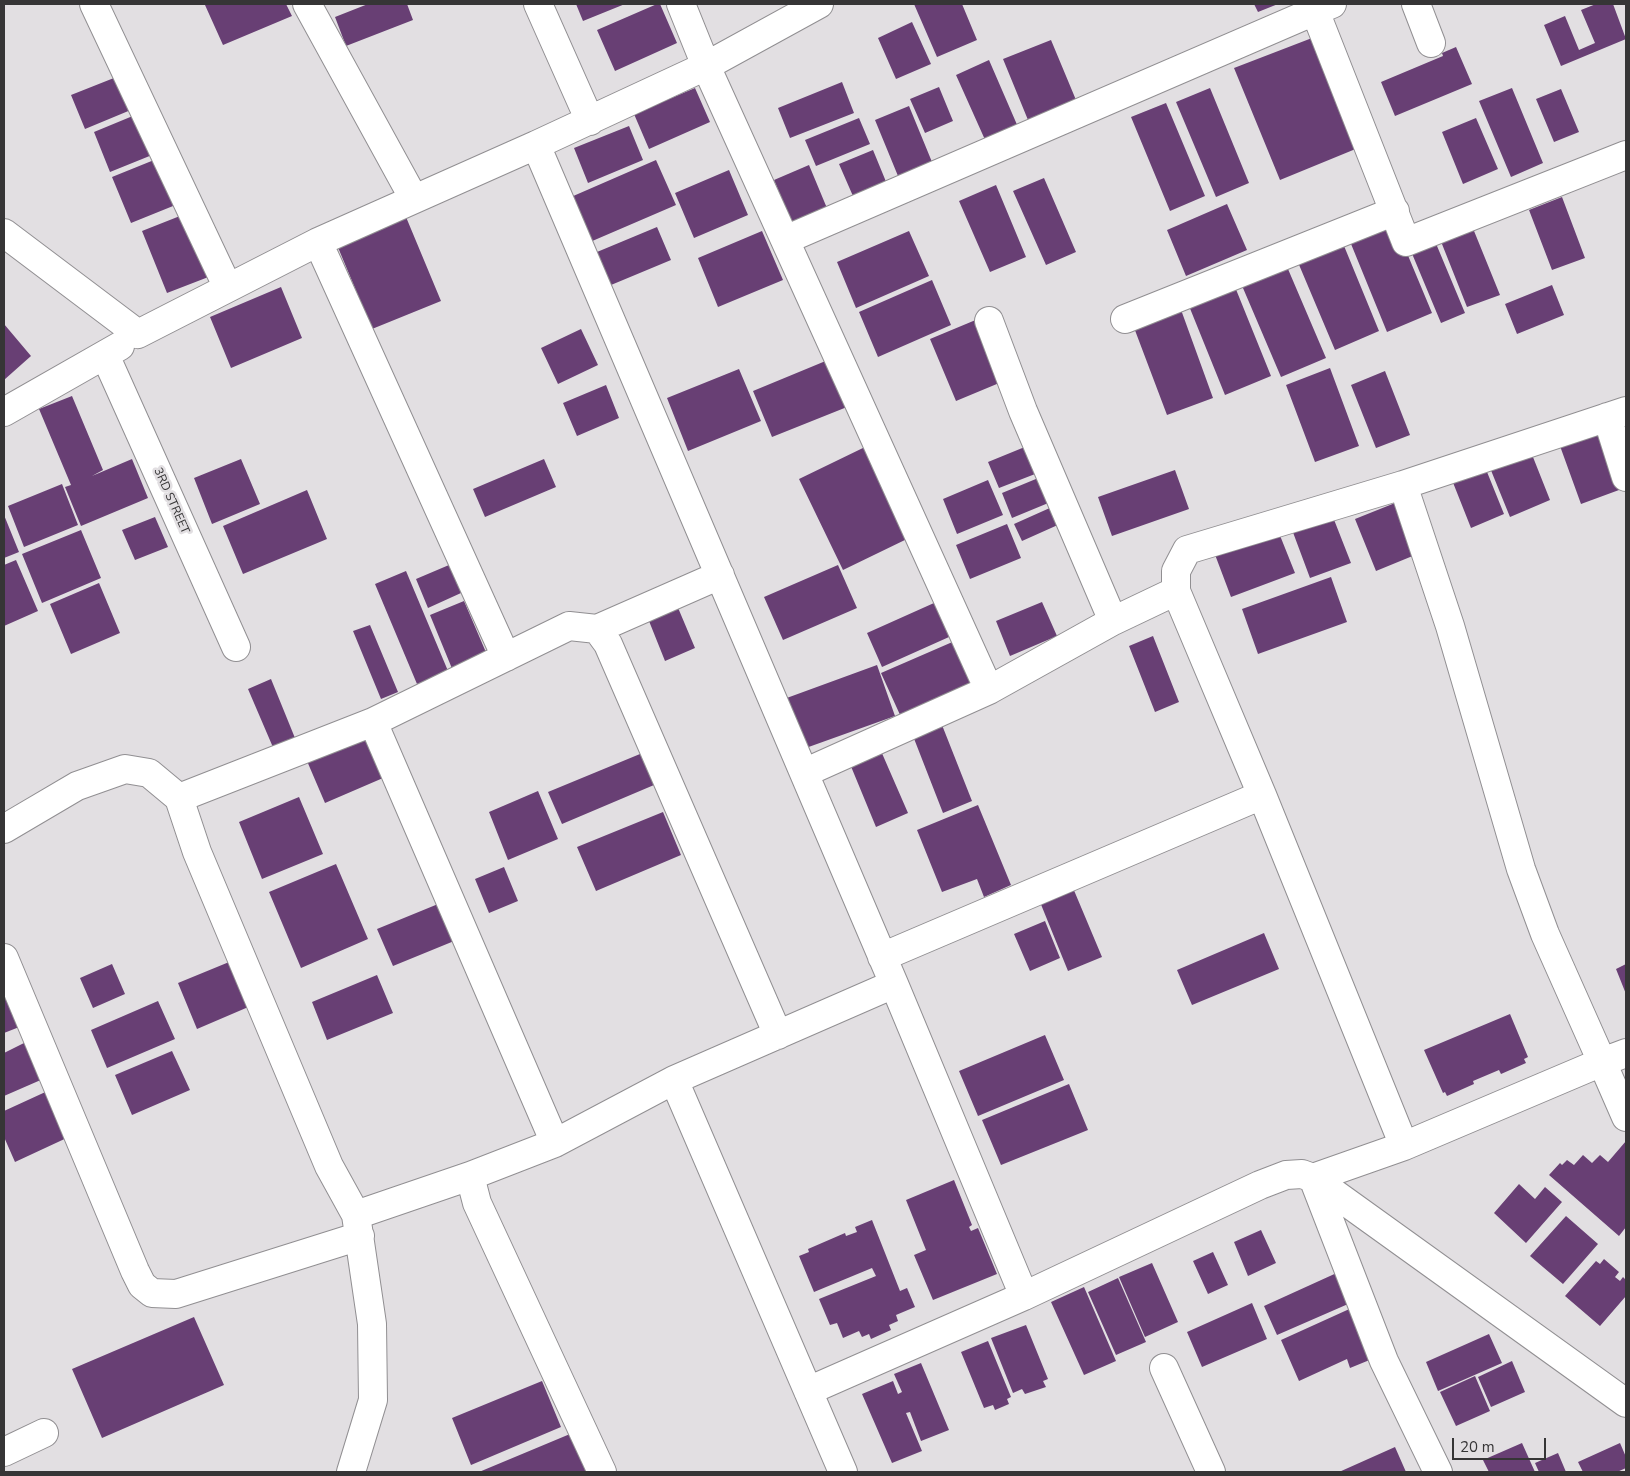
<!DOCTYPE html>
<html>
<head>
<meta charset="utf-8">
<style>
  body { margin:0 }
  #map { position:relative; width:1630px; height:1476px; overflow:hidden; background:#e2dfe2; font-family:"Nunito Sans",sans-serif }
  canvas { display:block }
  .frame { position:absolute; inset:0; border:5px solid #363536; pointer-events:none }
  .scale { position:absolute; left:1452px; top:1438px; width:94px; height:22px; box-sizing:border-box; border:2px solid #363536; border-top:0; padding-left:6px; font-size:15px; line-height:18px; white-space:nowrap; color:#363536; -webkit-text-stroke:4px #e2dfe2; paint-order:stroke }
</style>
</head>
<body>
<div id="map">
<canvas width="1630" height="1476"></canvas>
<div class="frame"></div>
<div class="scale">20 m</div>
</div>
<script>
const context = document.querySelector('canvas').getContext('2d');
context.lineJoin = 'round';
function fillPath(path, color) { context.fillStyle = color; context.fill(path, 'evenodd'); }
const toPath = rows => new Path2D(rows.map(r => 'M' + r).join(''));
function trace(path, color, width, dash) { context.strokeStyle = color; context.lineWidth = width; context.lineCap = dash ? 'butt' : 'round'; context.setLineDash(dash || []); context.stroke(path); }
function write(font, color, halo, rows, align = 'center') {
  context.font = font + ' "Nunito Sans",sans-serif'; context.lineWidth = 5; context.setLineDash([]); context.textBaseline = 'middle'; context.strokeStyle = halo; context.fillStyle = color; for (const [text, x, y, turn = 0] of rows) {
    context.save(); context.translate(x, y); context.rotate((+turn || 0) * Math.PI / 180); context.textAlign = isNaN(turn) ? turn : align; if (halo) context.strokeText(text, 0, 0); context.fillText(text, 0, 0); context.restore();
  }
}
fillPath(toPath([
  [208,4,286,4,292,16,223,45,205,5],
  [368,4,407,4,413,20,346,46,335,17],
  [576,4,625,4,583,21],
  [657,4,660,4,677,43,615,71,597,30],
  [914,4,962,4,977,40,937,57],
  [1254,4,1278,4,1258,12],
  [1596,4,1613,4,1626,39,1561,66,1544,25,1565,16,1579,50,1595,43,1581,10],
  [912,22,931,64,896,79,878,38],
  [1312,38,1358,148,1280,180,1234,68],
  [1051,40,1076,100,1028,120,1003,59],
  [1456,47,1472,84,1395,116,1381,82,1443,56,1442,53],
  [989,60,1018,127,986,142,956,75],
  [124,74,138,107,85,129,71,95],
  [842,82,854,113,790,138,778,108],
  [939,87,953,121,925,133,910,99],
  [695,88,710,122,649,149,634,114],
  [1210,88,1249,183,1216,197,1176,102],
  [1512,88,1543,163,1511,177,1479,101],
  [1561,89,1579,132,1554,142,1536,99],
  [1166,103,1205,196,1170,211,1131,117],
  [909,106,932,162,898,176,875,120],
  [140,113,157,153,110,172,94,132],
  [859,118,870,144,816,166,805,140],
  [1476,118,1498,169,1463,184,1442,132],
  [629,126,643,160,588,183,574,148],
  [873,150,889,189,856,203,839,164],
  [159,158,178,204,131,223,112,177],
  [656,160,676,205,590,242,571,197],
  [809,165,829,213,794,227,774,180],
  [729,170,748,215,694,238,675,193],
  [1044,178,1076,252,1046,265,1013,191],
  [996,185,1026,257,990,272,959,201],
  [1562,197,1585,258,1552,270,1529,210],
  [1227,204,1247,250,1186,276,1167,230],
  [185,214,211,276,167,293,142,231],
  [406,217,441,301,372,329,337,245],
  [1394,222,1432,313,1387,332,1349,239],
  [1472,226,1500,295,1467,307,1440,239],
  [657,227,671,260,611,285,597,252],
  [762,231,783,280,718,307,698,258],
  [909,231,929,276,856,308,837,262],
  [1432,234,1465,313,1441,323,1408,244],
  [1342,241,1379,331,1335,350,1297,260],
  [1285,262,1326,358,1281,377,1240,281],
  [932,280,951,325,878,357,859,312],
  [1233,282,1271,376,1225,395,1187,301],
  [1552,285,1564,315,1517,334,1505,304],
  [281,287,302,338,231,368,210,317],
  [1180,307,1213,398,1167,415,1133,325],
  [978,319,1004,381,956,401,930,339],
  [4,324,31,356,4,380],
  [581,329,598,365,558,384,541,348],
  [828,360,847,407,772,437,753,391],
  [1330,368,1359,446,1315,462,1286,385],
  [739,369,761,421,688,451,667,398],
  [1385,371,1410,435,1376,448,1351,385],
  [606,385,619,418,577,436,563,403],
  [72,396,103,470,92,476,132,459,148,498,81,526,65,487,71,485,39,409],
  [1598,432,1619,490,1581,504,1560,446],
  [1037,442,1048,469,999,488,988,462],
  [865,447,909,538,843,570,799,479],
  [1529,447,1550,500,1510,517,1488,463],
  [241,459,260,504,212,524,194,478],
  [544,459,556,487,485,517,473,489],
  [1483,462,1504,514,1471,528,1450,475],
  [1175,470,1189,509,1112,536,1098,497],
  [1048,474,1058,499,1012,518,1002,493],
  [988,480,1003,515,957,534,943,499],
  [62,484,78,525,24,547,8,506],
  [307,490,327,539,243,574,223,526],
  [1395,503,1415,555,1376,571,1355,519],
  [1052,507,1060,524,1022,541,1014,524],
  [1331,512,1351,563,1310,578,1291,527],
  [4,515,19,552,4,558],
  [155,517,168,547,135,560,122,530],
  [1007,524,1021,558,970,579,956,545],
  [1277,528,1295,573,1231,597,1214,552],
  [81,530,101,578,42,603,22,554],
  [16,560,38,611,4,626,4,565],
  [449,565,461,593,428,608,416,579],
  [838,565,857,608,783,640,764,597],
  [406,571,448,671,417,684,375,584],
  [1331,577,1347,622,1258,654,1242,609],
  [99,583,120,633,71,654,50,604],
  [464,601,488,657,453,671,430,615],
  [1042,602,1057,636,1010,656,996,621],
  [676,603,695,648,665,661,647,616],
  [934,603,949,637,882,667,867,633],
  [370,625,398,692,381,699,353,631],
  [1153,636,1179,702,1155,712,1129,646],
  [957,640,977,683,901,717,881,673],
  [877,665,895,716,803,749,784,699],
  [271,679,297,743,275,752,248,689],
  [942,725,972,801,943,813,913,736],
  [372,734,390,775,325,803,307,761],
  [881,751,908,813,876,827,850,764],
  [640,754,654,785,562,824,548,792],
  [538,791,558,839,508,860,489,812],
  [299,797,323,854,262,879,239,822],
  [978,805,1011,885,984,897,977,879,942,892,917,830],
  [663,812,681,855,596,891,577,847],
  [336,864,368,939,301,968,269,892],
  [504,867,518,901,489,913,475,879],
  [1073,888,1102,957,1068,971,1040,902],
  [443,902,459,939,393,966,377,929],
  [1045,921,1060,958,1030,971,1014,934],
  [1264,933,1279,969,1192,1005,1177,970],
  [234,960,253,1005,197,1029,178,983],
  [112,964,125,994,93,1008,80,978],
  [1626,964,1626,994,1616,969],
  [377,975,393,1013,327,1040,312,1002],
  [4,992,32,1022,4,1033],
  [158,1001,175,1039,107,1068,91,1030],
  [1510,1014,1528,1057,1524,1059,1526,1063,1501,1074,1499,1070,1473,1081,1474,1084,1447,1096,1445,1092,1443,1093,1424,1050],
  [1045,1035,1064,1080,978,1116,959,1071],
  [26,1042,43,1079,4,1096,4,1053],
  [172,1051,190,1090,132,1115,115,1075],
  [65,1083,86,1129,15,1162,4,1137,4,1111],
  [1069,1084,1088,1130,1001,1165,982,1120],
  [1626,1141,1626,1227,1619,1236,1549,1175,1560,1163,1562,1165,1567,1160,1574,1165,1583,1155,1592,1163,1600,1155,1608,1162],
  [954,1180,972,1225,969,1227,971,1231,978,1228,997,1274,933,1300,914,1255,926,1250,906,1200],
  [1519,1184,1535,1199,1545,1187,1562,1202,1526,1243,1494,1213],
  [1566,1216,1598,1244,1563,1284,1530,1256],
  [872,1220,900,1291,907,1288,915,1307,896,1315,898,1321,889,1325,891,1330,871,1339,869,1334,862,1337,859,1331,843,1338,837,1323,830,1325,819,1299,876,1276,872,1268,814,1292,799,1256,809,1252,808,1249,845,1233,846,1236,857,1232,855,1227],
  [1261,1230,1276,1263,1248,1276,1234,1242],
  [1213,1252,1228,1285,1208,1294,1193,1261],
  [1604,1259,1619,1272,1615,1277,1620,1281,1623,1277,1626,1280,1626,1296,1600,1326,1565,1296,1596,1261,1600,1264],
  [1152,1263,1178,1322,1145,1337,1119,1277],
  [1341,1271,1355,1301,1277,1335,1264,1306],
  [1118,1278,1146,1342,1116,1355,1088,1292],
  [1084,1287,1116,1361,1084,1375,1051,1302],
  [1252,1303,1267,1339,1202,1367,1187,1332],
  [1356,1306,1372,1359,1350,1368,1347,1359,1299,1381,1281,1340],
  [194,1317,224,1385,102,1438,72,1369],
  [1026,1325,1048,1379,1043,1381,1046,1387,1025,1394,1022,1389,1013,1393,991,1338],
  [1489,1334,1502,1363,1438,1391,1426,1362],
  [988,1341,1011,1397,1007,1399,1009,1404,995,1410,993,1405,984,1408,961,1352],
  [1512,1361,1525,1392,1491,1407,1478,1377],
  [921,1363,949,1430,921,1441,910,1412,906,1413,922,1451,892,1463,862,1394,893,1381,898,1394,902,1392,894,1374],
  [1475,1376,1490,1411,1456,1426,1440,1392],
  [542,1381,561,1427,471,1465,452,1418],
  [570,1434,586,1472,479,1472],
  [1522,1443,1535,1472,1489,1472,1483,1460],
  [1620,1443,1626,1457,1626,1468,1617,1472,1583,1472,1578,1462],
  [1395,1447,1406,1472,1339,1472],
  [1558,1453,1566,1472,1539,1472,1535,1463]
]), '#683f74');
const minor = toPath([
  [94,4,228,288],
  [307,4,414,199],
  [538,4,590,121],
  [681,4,706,66,989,690],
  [1332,4,1315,11,1406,242,1626,155],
  [1416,4,1431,43],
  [536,145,706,66,819,4],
  [4,233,138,334,318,242,536,145,894,984,1024,1296,1260,1185,1286,1175,1302,1174,1313,1178,1626,1403],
  [785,240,1315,11],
  [318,242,506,657],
  [1125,319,1395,211],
  [989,321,1023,411,1113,621],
  [105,355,236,647],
  [4,412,120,346],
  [1607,417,1626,477],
  [1403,485,1626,411],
  [597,629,720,575],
  [373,722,569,626,597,629,608,644,778,1035],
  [804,773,989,690,1113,621,1176,591],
  [179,798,373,722,555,1143],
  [4,829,77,786,125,769,149,773,179,798,197,852,329,1166,356,1215,372,1324,373,1400,351,1472],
  [882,957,1262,795],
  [4,958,135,1271,142,1285,152,1293,176,1294,360,1236],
  [1626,1053,1602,1062,1626,1117],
  [674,1080,894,984],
  [1404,1146,1262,795,1176,591,1176,571,1187,550,1403,485,1450,626,1521,869,1545,934,1602,1062,1404,1146,1313,1178,1384,1361,1438,1472],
  [470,1176,555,1143,674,1080,843,1472],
  [356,1215,470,1176,477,1203,602,1472],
  [1164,1368,1211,1472],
  [808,1391,1024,1296],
  [4,1452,44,1433]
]);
trace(minor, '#918f92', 30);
trace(minor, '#fff', 28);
write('12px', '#363536', '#e2dfe2', [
  ["3RD STREET",171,501,66]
]);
</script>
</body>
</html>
